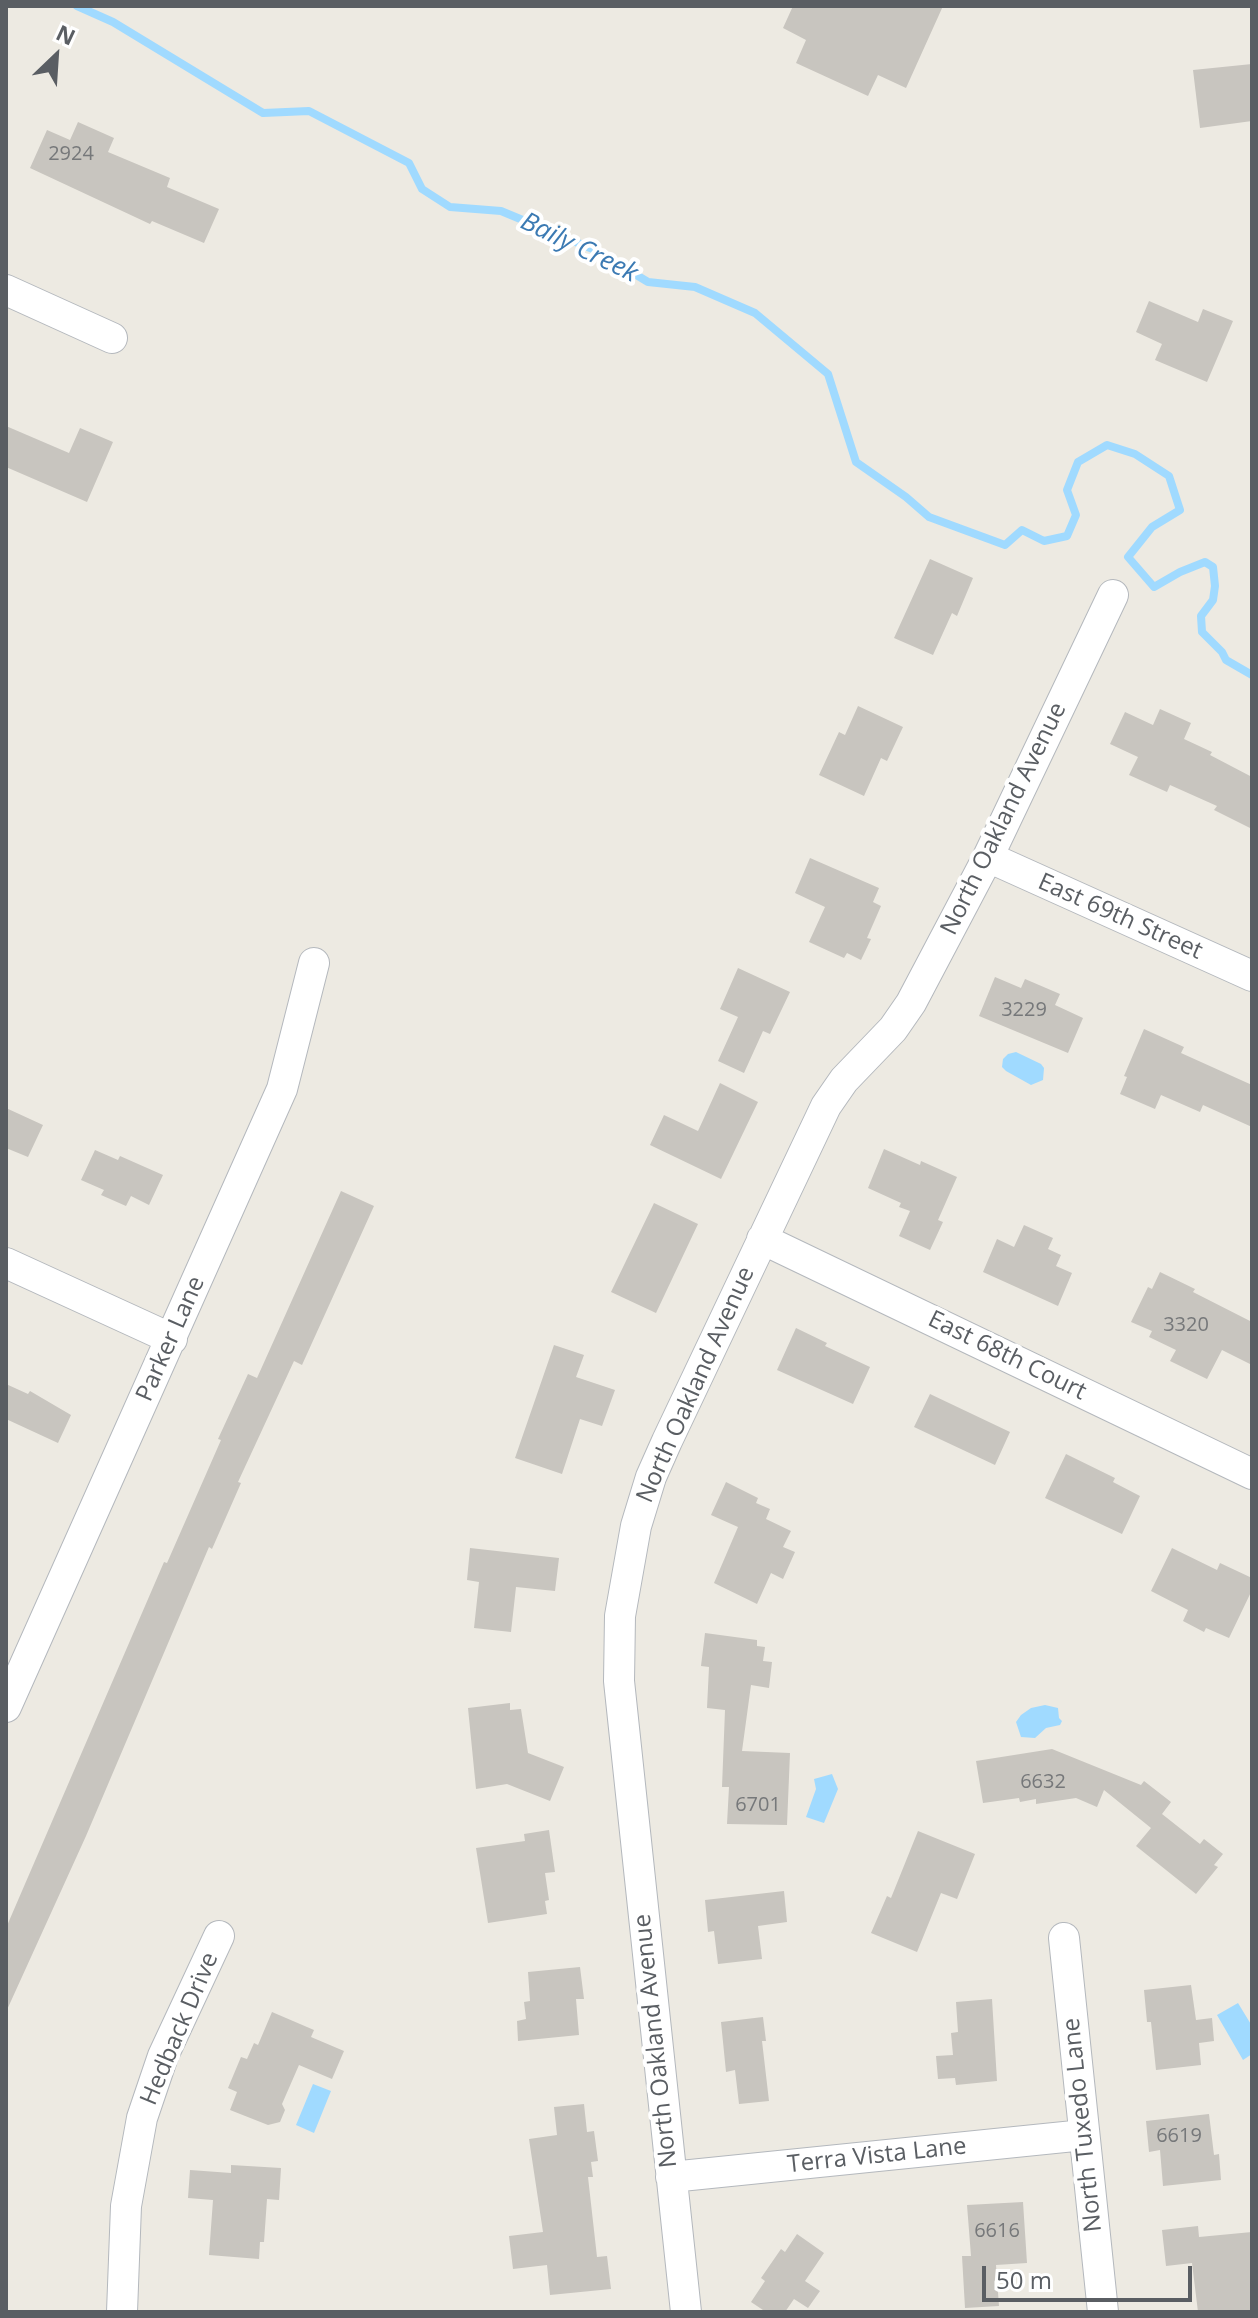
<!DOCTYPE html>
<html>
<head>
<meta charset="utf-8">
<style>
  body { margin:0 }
  #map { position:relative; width:1258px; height:2318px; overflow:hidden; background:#edeae2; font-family:"Open Sans",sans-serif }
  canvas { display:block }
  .frame { position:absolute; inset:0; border:8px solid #5a5e63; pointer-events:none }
  .north { position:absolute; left:16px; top:16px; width:80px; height:80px; -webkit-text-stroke:6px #fff; paint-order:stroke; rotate:25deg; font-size:22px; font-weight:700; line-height:32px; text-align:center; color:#5a5e63 }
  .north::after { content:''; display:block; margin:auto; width:28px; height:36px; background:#5a5e63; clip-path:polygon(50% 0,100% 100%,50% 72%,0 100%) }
  .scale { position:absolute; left:982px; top:2266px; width:210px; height:36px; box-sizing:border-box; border:4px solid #5a5e63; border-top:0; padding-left:10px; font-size:24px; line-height:28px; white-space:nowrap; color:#5a5e63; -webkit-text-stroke:6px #fff; paint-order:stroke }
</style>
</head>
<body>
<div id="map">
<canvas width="1258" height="2318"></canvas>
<div class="frame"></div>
<div class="north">N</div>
<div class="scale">50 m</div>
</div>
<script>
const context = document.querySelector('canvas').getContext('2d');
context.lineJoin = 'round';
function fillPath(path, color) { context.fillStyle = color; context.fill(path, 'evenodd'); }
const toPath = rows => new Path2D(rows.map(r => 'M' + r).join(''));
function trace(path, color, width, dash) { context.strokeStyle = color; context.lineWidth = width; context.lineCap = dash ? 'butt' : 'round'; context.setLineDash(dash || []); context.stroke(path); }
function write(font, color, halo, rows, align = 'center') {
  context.font = font + ' "Open Sans",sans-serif'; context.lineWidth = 8; context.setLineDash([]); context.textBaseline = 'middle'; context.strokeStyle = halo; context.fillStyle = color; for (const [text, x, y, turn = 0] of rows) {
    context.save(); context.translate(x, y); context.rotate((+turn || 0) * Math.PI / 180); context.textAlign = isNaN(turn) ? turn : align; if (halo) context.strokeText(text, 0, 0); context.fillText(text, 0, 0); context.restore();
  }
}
fillPath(toPath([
  [1016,1052,1041,1064,1044,1068,1043,1080,1031,1085,1006,1071,1002,1067,1003,1059,1008,1054],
  [1045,1705,1058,1708,1059,1718,1062,1721,1060,1725,1046,1728,1035,1738,1021,1737,1016,1722,1021,1715,1031,1708],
  [832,1774,838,1789,824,1823,806,1817,816,1789,814,1779],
  [1238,2003,1252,2026,1252,2054,1243,2060,1217,2015],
  [313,2084,331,2091,314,2133,296,2125]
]), '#a0daff');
trace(toPath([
  [77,6,113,22,263,113,309,111,409,163,422,189,450,207,501,211,595,250,648,282,695,287,755,313,828,374,856,462,906,497,929,517,1005,545,1022,530,1044,541,1067,536,1076,515,1067,490,1078,462,1107,445,1135,454,1169,476,1180,510,1152,527,1128,557,1154,587,1180,572,1205,562,1213,567,1215,586,1213,600,1201,616,1202,632,1222,652,1226,660,1252,675]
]), '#a0daff', 8);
fillPath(toPath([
  [793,6,943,6,906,88,878,75,868,96,796,63,806,40,783,28],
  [1252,64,1252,121,1200,128,1193,70],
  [78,122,114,138,108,152,170,178,167,187,219,209,204,243,152,221,150,224,30,168,47,130,70,140],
  [1149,301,1198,322,1203,309,1233,321,1207,382,1155,360,1162,344,1136,332],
  [6,426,69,453,80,428,113,442,87,502,6,467],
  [930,559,973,578,957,616,952,613,933,655,894,638],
  [858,706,903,727,887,761,881,758,864,796,819,775,839,732,845,735],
  [1160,709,1191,723,1184,739,1212,752,1210,755,1252,777,1252,829,1214,810,1217,806,1170,785,1167,792,1129,775,1138,757,1110,744,1125,712,1153,725],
  [810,858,879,888,873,902,881,906,867,938,871,939,861,960,847,953,844,958,809,942,825,907,795,893],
  [738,968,790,992,770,1034,763,1031,744,1073,718,1061,738,1017,720,1009],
  [995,977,1021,988,1025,979,1060,994,1055,1005,1083,1018,1068,1053,979,1016],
  [1144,1029,1184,1047,1181,1053,1252,1085,1252,1127,1203,1105,1200,1112,1161,1095,1155,1109,1120,1094,1127,1077,1124,1076],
  [720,1083,758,1102,721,1179,650,1145,664,1115,698,1131],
  [6,1108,43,1125,28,1157,6,1148],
  [884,1149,920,1165,921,1161,957,1177,938,1220,943,1222,930,1250,899,1236,910,1211,899,1207,901,1203,868,1188],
  [95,1150,118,1160,120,1156,163,1175,149,1205,131,1196,126,1206,101,1195,104,1190,81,1180],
  [341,1191,374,1206,302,1365,294,1361,238,1482,241,1483,212,1549,209,1547,86,1836,6,2012,6,1928,164,1562,167,1563,221,1440,218,1439,248,1374,257,1378],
  [654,1203,698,1224,656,1313,611,1292],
  [1024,1225,1053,1238,1048,1249,1061,1255,1056,1266,1072,1273,1058,1306,983,1272,997,1239,1014,1247],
  [1160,1272,1195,1289,1193,1292,1252,1322,1252,1365,1222,1350,1207,1379,1170,1361,1176,1350,1149,1337,1152,1331,1131,1322,1148,1287,1152,1289],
  [796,1328,827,1343,825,1346,870,1367,853,1404,777,1370],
  [554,1345,584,1355,576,1377,615,1390,602,1426,580,1419,562,1474,515,1458],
  [6,1384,28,1394,30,1391,71,1415,58,1443,6,1419],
  [930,1394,1010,1432,995,1465,914,1427],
  [1066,1454,1115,1478,1113,1482,1140,1496,1122,1534,1045,1498],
  [726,1482,758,1498,756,1503,770,1509,766,1519,791,1531,783,1547,795,1552,783,1579,771,1573,757,1604,714,1583,738,1527,711,1515],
  [470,1548,559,1558,555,1591,516,1587,511,1632,474,1628,479,1582,467,1580],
  [1172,1548,1217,1570,1220,1563,1252,1578,1252,1590,1229,1638,1206,1628,1204,1632,1183,1621,1188,1610,1151,1591],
  [705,1633,757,1640,757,1646,765,1647,763,1661,772,1662,769,1688,751,1685,742,1751,790,1753,787,1825,727,1824,729,1787,722,1787,725,1710,707,1708,709,1667,701,1666],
  [510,1703,510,1710,521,1709,528,1753,564,1767,550,1801,507,1784,476,1789,468,1708],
  [1052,1749,1141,1785,1144,1781,1171,1802,1162,1814,1200,1844,1204,1839,1223,1854,1214,1865,1218,1867,1196,1894,1136,1846,1151,1828,1104,1790,1097,1807,1076,1798,1036,1804,1036,1799,1020,1802,1019,1798,983,1803,976,1761],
  [549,1830,555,1872,545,1873,549,1900,545,1901,547,1914,488,1923,476,1848,525,1841,524,1834],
  [918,1831,975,1854,957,1899,941,1893,917,1952,871,1933,887,1896,891,1898],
  [784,1891,787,1922,758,1926,762,1959,718,1964,714,1931,708,1932,705,1900],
  [580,1967,584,1999,576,1999,579,2035,518,2041,517,2021,526,2019,524,2002,530,2001,528,1972],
  [1191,1985,1196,2020,1212,2018,1214,2041,1199,2043,1201,2065,1156,2070,1151,2022,1147,2022,1144,1990],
  [992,1999,997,2081,956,2085,955,2078,938,2079,936,2056,953,2055,951,2033,958,2032,956,2002],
  [272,2012,314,2030,311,2037,344,2051,332,2079,299,2065,282,2104,285,2110,280,2122,268,2125,230,2110,237,2092,228,2088,241,2057,247,2059,254,2043,258,2045],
  [763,2017,766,2041,762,2041,769,2101,739,2104,735,2070,726,2072,721,2022],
  [584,2104,587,2132,594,2131,598,2161,591,2162,593,2177,588,2177,597,2257,607,2256,611,2289,550,2295,547,2265,513,2269,509,2236,543,2232,529,2139,557,2135,554,2107],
  [1209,2114,1214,2155,1219,2154,1221,2180,1163,2186,1160,2150,1149,2152,1146,2121],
  [231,2165,281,2168,279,2200,267,2199,264,2242,260,2242,259,2259,209,2255,213,2200,188,2198,190,2170,231,2173],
  [1023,2202,1027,2263,996,2265,999,2306,965,2308,962,2256,971,2256,967,2205],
  [1198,2226,1199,2237,1252,2232,1252,2312,1198,2312,1192,2263,1166,2266,1162,2230],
  [797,2234,824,2253,805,2281,820,2291,808,2308,794,2299,785,2312,766,2312,751,2302,765,2281,761,2278,781,2249,785,2252]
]), '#c8c5bf');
const minor = toPath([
  [6,290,112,338],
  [988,857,1252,976],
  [762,1239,1252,1474],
  [6,1263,172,1339],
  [6,1707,282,1089,314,963],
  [1064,1938,1103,2312],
  [671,2177,1084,2135],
  [122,2312,126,2206,142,2118,163,2056,219,1936],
  [686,2312,619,1681,620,1616,636,1526,651,1477,667,1441,826,1106,844,1080,893,1029,911,1003,988,857,1113,595]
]);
trace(minor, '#b4b8bd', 32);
trace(minor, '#fff', 30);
write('20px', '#76787a', null, [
  ["2924",71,154],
  ["3229",1024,1010],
  ["3320",1186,1325],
  ["6632",1043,1782],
  ["6701",758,1805],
  ["6619",1179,2136],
  ["6616",997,2231]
]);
write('24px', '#5a5e63', '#fff', [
  ["North Oakland Avenue",1004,819,-64],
  ["East 69th Street",1120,917,24],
  ["Parker Lane",171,1339,-66],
  ["East 68th Court",1007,1356,26],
  ["North Oakland Avenue",696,1385,-66],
  ["Hedback Drive",180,2029,-67],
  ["North Oakland Avenue",656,2041,-96],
  ["North Tuxedo Lane",1083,2125,-96],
  ["Terra Vista Lane",877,2156,-6]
]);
write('italic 26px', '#3b7ab3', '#fff', [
  ["Baily Creek",579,248,26]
]);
</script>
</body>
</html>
